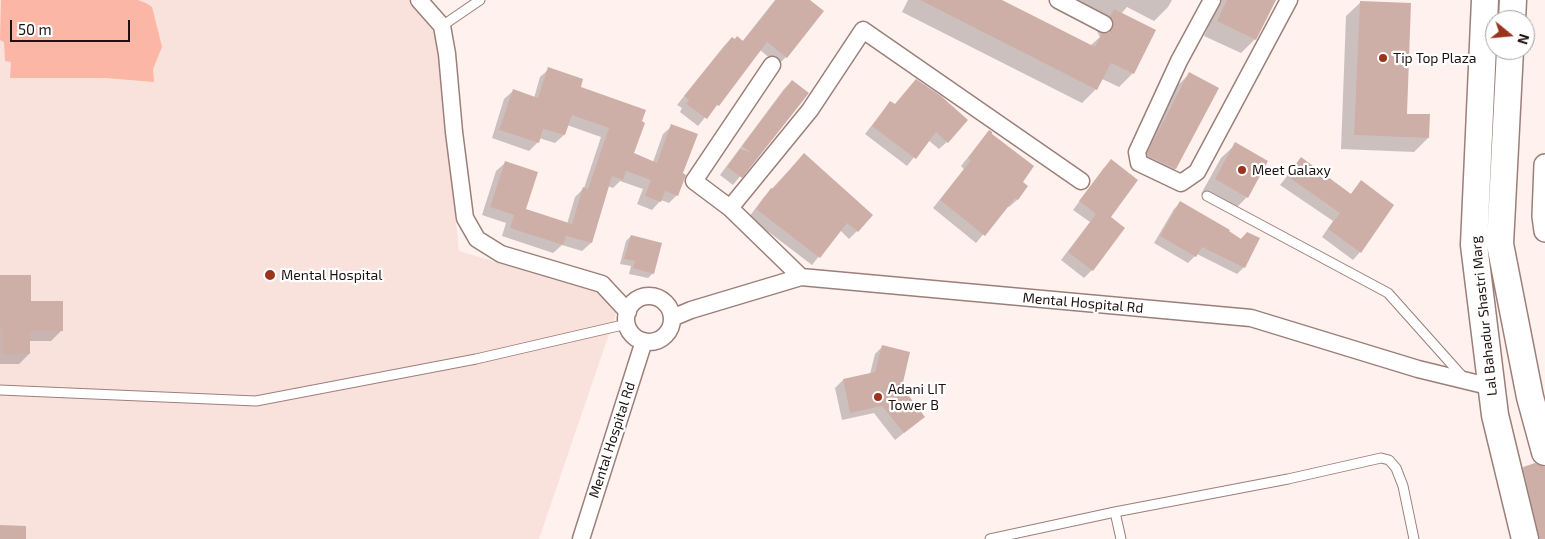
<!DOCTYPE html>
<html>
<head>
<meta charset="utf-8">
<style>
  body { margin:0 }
  #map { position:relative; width:1545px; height:539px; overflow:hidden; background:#fef1ee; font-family:"Exo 2",sans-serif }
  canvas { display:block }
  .north { position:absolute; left:1485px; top:10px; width:50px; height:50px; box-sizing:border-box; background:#fff; border:1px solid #a5a09f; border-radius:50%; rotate:107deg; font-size:14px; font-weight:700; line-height:20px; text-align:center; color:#1d1210 }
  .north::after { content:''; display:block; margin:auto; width:18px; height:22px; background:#9c331d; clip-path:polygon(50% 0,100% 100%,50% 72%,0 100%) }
  .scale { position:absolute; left:10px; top:20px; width:120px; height:22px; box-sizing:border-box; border:2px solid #1d1210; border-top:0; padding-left:6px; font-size:15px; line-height:18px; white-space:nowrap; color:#1d1210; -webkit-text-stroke:4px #fff; paint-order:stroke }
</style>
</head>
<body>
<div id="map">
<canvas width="1545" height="539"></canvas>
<div class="north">N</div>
<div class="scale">50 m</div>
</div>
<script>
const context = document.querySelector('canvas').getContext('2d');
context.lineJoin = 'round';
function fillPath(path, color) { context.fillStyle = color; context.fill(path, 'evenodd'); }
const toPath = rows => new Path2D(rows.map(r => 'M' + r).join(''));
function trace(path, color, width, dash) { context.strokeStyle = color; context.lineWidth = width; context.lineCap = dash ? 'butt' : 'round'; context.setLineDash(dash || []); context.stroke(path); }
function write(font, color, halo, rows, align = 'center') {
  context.font = font + ' "Exo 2",sans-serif'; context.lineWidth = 4.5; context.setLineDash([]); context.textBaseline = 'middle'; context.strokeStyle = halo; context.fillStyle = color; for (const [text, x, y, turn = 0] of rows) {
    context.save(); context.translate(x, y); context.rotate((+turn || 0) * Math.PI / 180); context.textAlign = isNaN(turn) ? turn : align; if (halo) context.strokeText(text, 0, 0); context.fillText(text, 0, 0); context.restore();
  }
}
fillPath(toPath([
  [0,0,418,0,435,20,459,251,621,299,539,539,0,539]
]), '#fae2dc');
fillPath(toPath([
  [1,0,138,0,146,3,152,7,162,47,153,69,154,82,106,78,10,78,11,62,5,61,4,42,0,40]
]), '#fcb6a5');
fillPath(toPath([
  [775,0,808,0,786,57,778,65,760,50,698,126,680,112,682,108,677,105,724,46,732,38,742,42],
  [908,0,999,0,1090,46,1100,37,1097,31,1100,24,1070,0,1172,0,1168,7,1154,21,1127,7,1121,14,1133,73,1119,87,1102,79,1096,89,1082,103,902,12],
  [1220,0,1274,0,1255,39,1241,53,1204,36],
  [1361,2,1406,115,1428,138,1414,152,1341,149,1346,16],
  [549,69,579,88,633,154,653,162,663,134,672,126,682,174,677,195,669,203,661,200,652,210,637,204,643,189,620,181,613,188,608,186,591,243,582,251,562,245,553,253,502,236,506,223,482,215,496,171,505,163,525,210,567,224,575,197,584,188,601,137,567,125,564,135,555,143,539,138,538,142,529,151,492,138,504,99,513,91,534,98,540,77],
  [1189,74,1217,88,1175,169,1161,183,1134,170,1134,168,1175,88],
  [792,81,807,93,733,185,720,175,784,89],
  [909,89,947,142,939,149,928,140,907,166,865,134,883,111,890,103,894,106],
  [989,131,1021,182,1026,187,1017,200,1009,207,1007,206,976,243,933,208,964,169,961,166],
  [1236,144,1247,197,1233,211,1201,194,1221,158],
  [1301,159,1350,195,1361,182,1360,252,1353,260,1322,237,1333,221,1280,185],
  [1111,161,1109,217,1092,270,1084,278,1061,260,1090,222,1073,210,1103,169],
  [796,163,857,231,849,239,840,230,812,265,749,217,764,197],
  [1181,202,1240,240,1247,233,1258,239,1244,267,1237,274,1197,254,1188,263,1154,243,1174,209],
  [631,236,653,273,648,278,629,274,631,266,620,264,626,241],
  [0,277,62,330,51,341,29,341,29,354,19,364,0,364],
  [883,346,915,424,895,440,874,413,842,420,835,388,843,380,870,374,875,354],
  [1545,467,1545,539,1528,539,1513,478,1524,468]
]), '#0003');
fillPath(toPath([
  [776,0,810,0,824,11,787,58,767,42,719,106,717,105,707,119,686,104,689,100,684,96,732,37,735,39,737,36,743,41],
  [920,0,1002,0,1095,47,1102,33,1109,33,1113,28,1114,23,1110,17,1114,9,1156,30,1134,74,1111,63,1097,90],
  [1227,0,1276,0,1256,40,1217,21],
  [1360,1,1411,3,1407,114,1430,114,1429,138,1354,135],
  [548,67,583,79,581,87,646,110,642,121,645,123,634,153,657,163,671,124,698,134,683,173,686,175,678,196,665,191,661,202,645,196,651,180,626,171,623,180,612,176,592,243,566,236,563,245,510,228,514,215,490,207,505,161,538,172,526,209,572,224,583,187,588,189,609,128,572,115,565,135,543,129,539,143,499,130,513,89,538,98],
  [1189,72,1219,88,1176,169,1148,156,1147,153],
  [916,79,941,96,968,120,948,143,936,132,916,159,872,126,890,101,895,104],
  [792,80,809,93,742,178,727,167,740,149,752,153,742,146],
  [989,130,992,132,992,134,1034,166,1023,182,1028,186,1018,200,1015,198,985,236,940,200,971,160,968,158],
  [1235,142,1268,161,1248,198,1215,179],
  [804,153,873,215,858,232,847,223,820,258,756,209,771,188,773,189],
  [1301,157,1351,194,1361,180,1394,205,1361,253,1328,229,1340,213,1287,176],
  [1111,159,1138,180,1111,217,1125,228,1093,271,1068,252,1096,214,1079,201],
  [1180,201,1230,230,1229,231,1241,239,1247,232,1260,238,1245,268,1202,247,1196,257,1160,236],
  [631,235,662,243,654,274,633,268,635,261,624,259],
  [0,275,31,275,31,301,63,301,63,331,30,331,30,354,2,354,2,327,0,327],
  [882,345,910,352,902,387,925,417,904,433,882,406,850,413,843,379,875,372],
  [1535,463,1545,467,1545,539,1540,539,1523,467],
  [0,525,26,526,26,539,0,539]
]), '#ceafa8');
const service = toPath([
  [442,26,480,0],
  [1207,196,1388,293,1463,377],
  [0,390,256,401,476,359,627,324],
  [1115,512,1121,539],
  [990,539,1115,512,1288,479,1381,458,1389,460,1396,468,1403,486,1414,539]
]);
const minor = toPath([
  [419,0,442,26,447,54,454,132,465,218,477,239,501,254,602,284,628,312],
  [1058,0,1104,24],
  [1212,0,1179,61,1137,152,1139,163,1181,183,1197,172,1289,0],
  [730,208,694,181,772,65],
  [801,277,730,208,810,110,863,30,1081,181],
  '626 319a23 23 0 1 1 46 0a23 23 0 1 1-46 0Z',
  [672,318,691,310,801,277,1251,318,1418,369,1492,387],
  [581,539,644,341]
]);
const tertiary = toPath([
  [1545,165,1543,216,1545,231]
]);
const primary = toPath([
  [1485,0,1474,245,1495,415,1525,539],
  [1512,20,1513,0],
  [1510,50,1500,244,1530,397,1545,452]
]);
trace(service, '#9c7f78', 11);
trace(minor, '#9c7f78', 19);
trace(tertiary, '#9c7f78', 24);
trace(primary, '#9c7f78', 29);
trace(service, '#fff', 9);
trace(minor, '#fff', 16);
trace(tertiary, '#fff', 21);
trace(primary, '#fff', 26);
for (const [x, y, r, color] of [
  [1383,58,5,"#9c331d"],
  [1242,170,5,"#9c331d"],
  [270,275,6,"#9c331d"],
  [878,397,5,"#9c331d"]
]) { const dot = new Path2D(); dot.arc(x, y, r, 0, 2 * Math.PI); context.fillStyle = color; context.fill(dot); trace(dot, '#fff', 2); }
write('14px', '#1d1210', '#fff', [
  ["Tip Top Plaza",1393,58],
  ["Meet Galaxy",1252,170],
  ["Mental Hospital",281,275],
  ["Adani LIT",888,389],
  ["Tower B",888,405]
], 'left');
write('14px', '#1d1210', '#fff', [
  ["Mental Hospital Rd",1083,303,5],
  ["Lal Bahadur Shastri Marg",1484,316,-96],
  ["Mental Hospital Rd",612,440,-72]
]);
</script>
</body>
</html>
